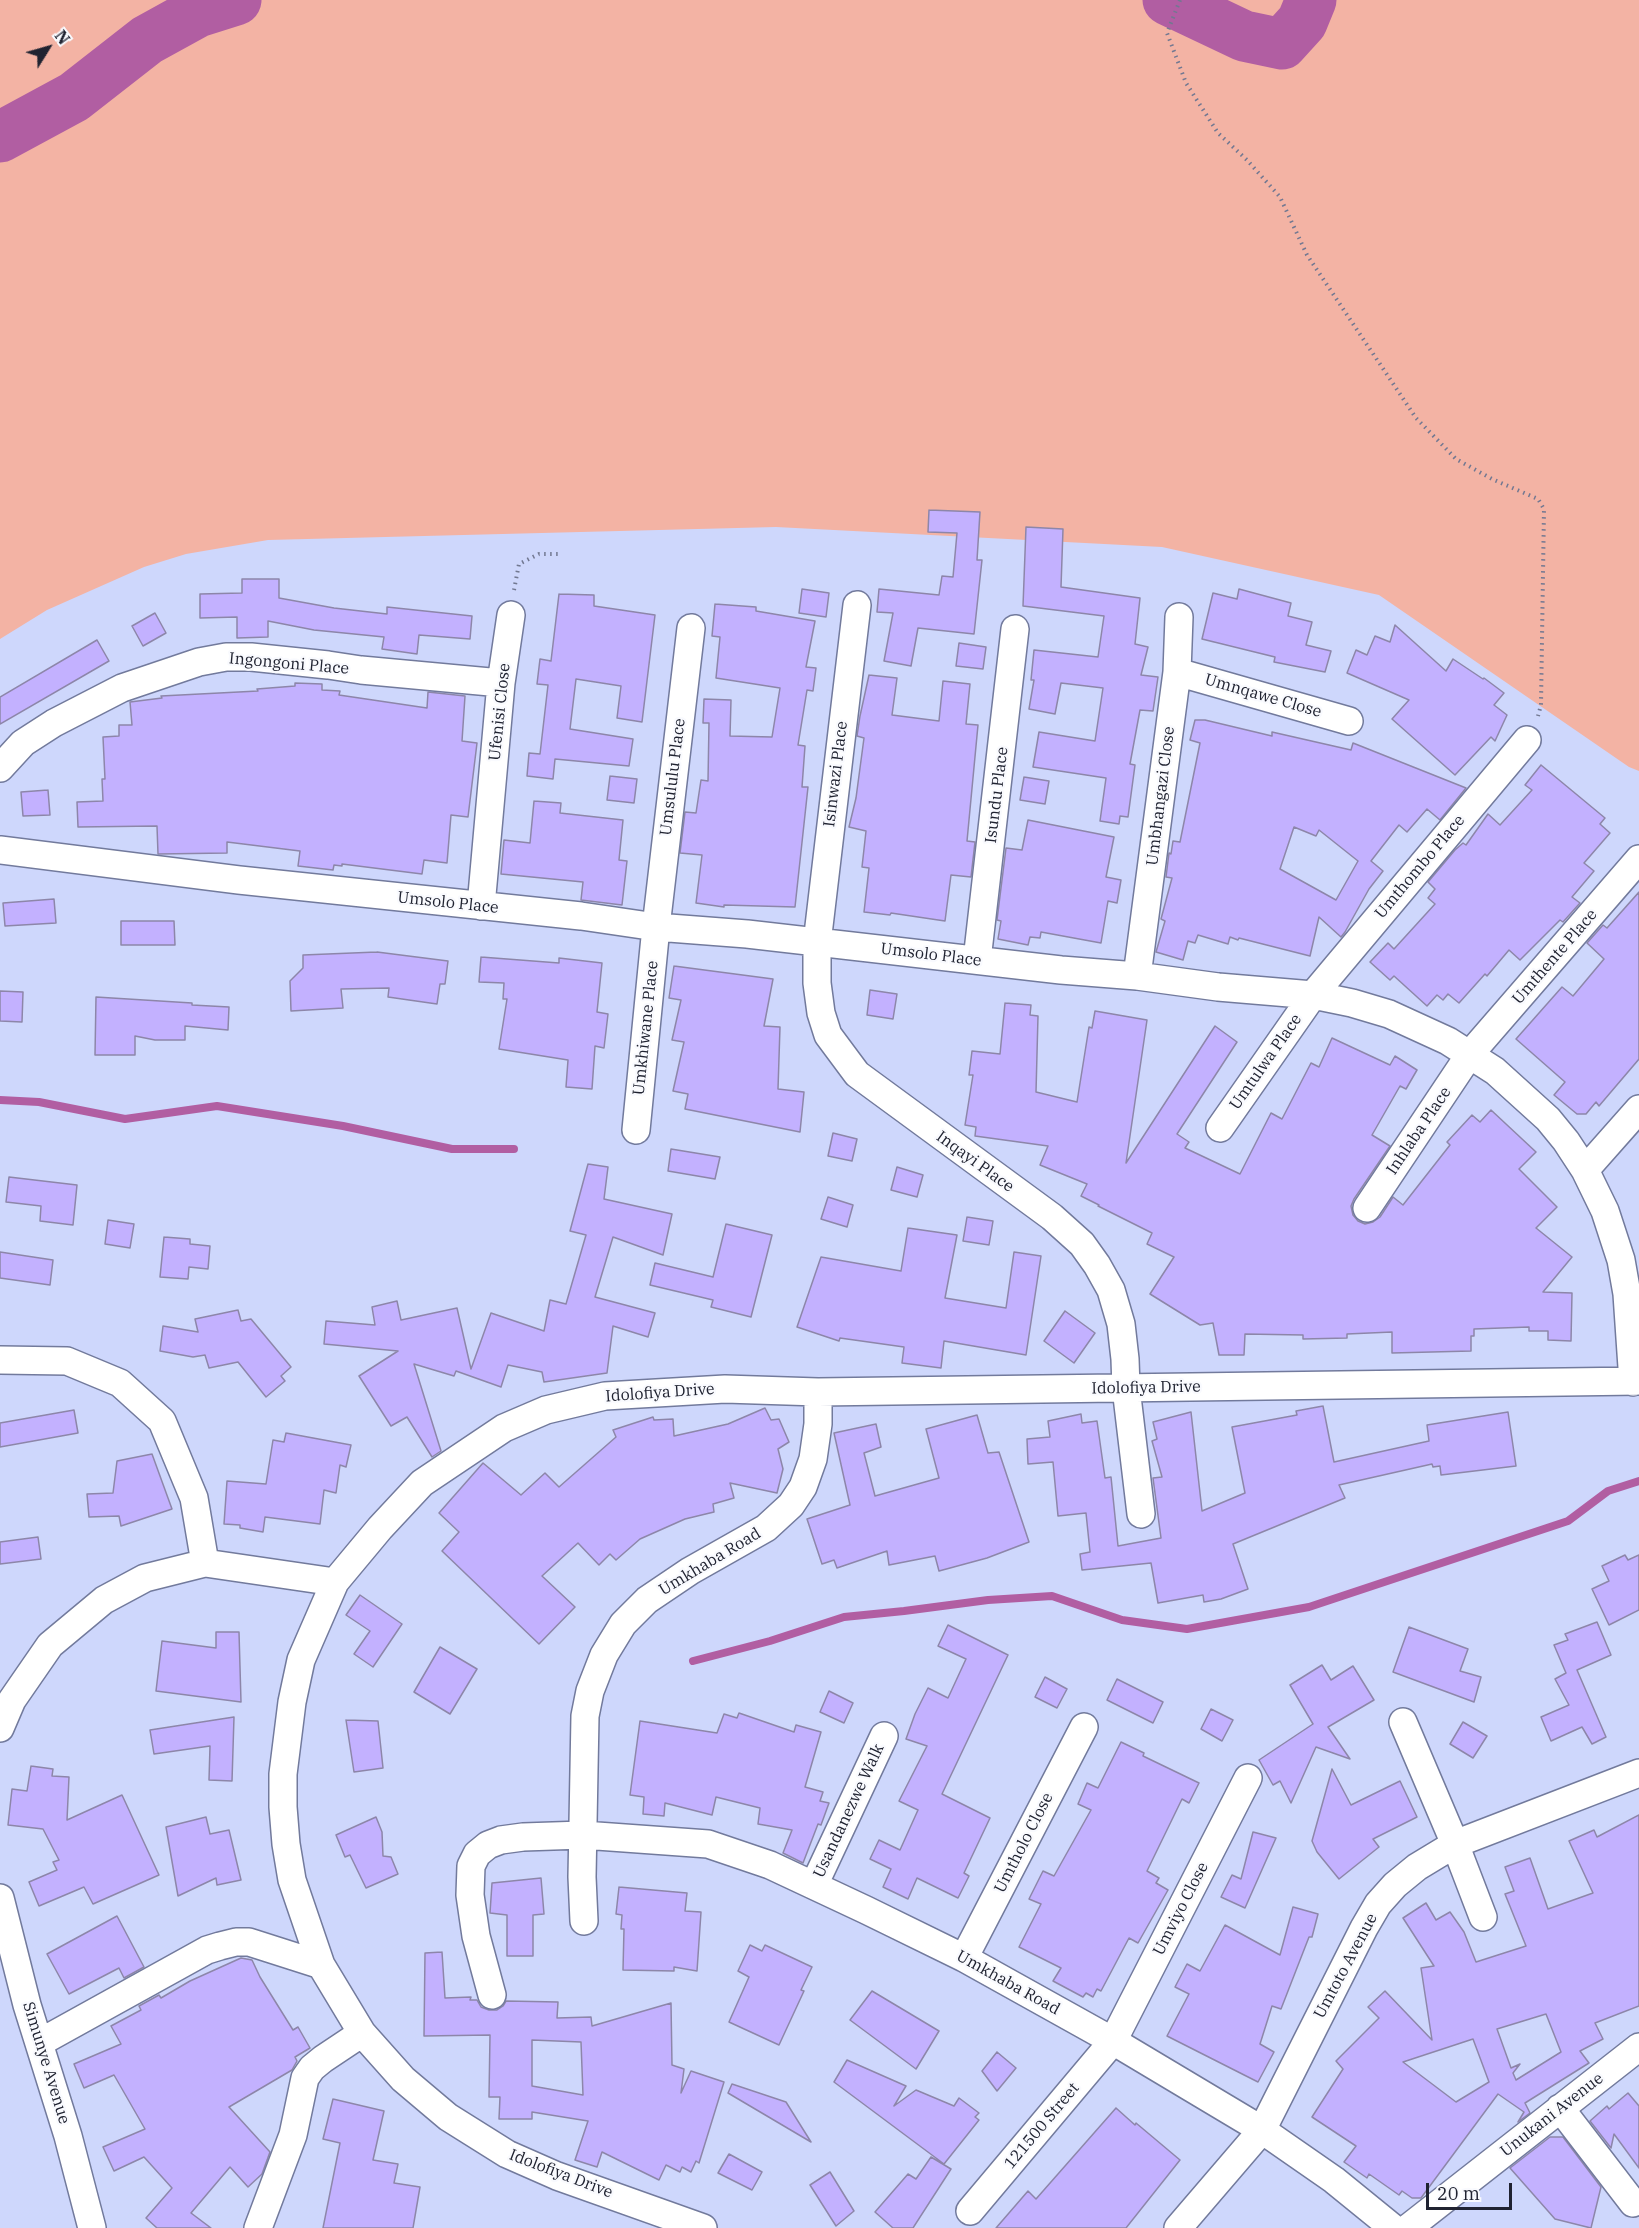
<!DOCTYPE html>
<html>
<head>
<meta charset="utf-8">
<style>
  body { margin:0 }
  #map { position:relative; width:1639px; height:2228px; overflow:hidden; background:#ced7fc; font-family:"IBM Plex Serif",serif }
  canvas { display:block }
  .north { position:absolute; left:18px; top:18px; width:60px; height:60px; -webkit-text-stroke:4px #f9fafe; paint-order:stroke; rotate:53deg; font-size:16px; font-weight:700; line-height:24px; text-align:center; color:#202331 }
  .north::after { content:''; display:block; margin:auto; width:21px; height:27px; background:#202331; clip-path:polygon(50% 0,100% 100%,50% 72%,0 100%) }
  .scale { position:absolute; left:1426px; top:2183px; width:86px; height:27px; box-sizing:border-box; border:3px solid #202331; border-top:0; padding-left:8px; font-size:18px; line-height:21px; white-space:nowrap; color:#202331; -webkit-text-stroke:4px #f9fafe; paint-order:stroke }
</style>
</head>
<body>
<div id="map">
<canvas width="1639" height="2228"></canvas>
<div class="north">N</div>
<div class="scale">20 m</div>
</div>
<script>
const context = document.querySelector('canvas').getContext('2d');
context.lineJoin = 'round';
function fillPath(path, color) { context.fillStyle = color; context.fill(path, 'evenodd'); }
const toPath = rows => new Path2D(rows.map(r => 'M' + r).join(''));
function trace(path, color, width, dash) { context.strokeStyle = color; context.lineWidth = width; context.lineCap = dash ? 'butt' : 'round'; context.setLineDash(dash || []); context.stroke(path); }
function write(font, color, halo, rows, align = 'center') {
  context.font = font + ' "IBM Plex Serif",serif'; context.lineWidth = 4.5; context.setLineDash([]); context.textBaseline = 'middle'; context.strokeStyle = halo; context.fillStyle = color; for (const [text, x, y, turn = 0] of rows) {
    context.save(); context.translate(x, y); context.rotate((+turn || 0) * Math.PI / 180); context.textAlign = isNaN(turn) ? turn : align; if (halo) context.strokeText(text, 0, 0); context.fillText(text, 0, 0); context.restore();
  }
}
fillPath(toPath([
  [0,0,1639,0,1639,771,1629,767,1379,595,1162,547,776,527,268,540,186,554,144,567,47,610,0,639]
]), '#f3b3a4');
trace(toPath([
  [0,1100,39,1102,125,1119,217,1106,343,1126,452,1149,514,1149],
  [693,1661,770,1641,844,1617,904,1611,988,1600,1052,1596,1122,1620,1187,1629,1309,1607,1568,1521,1608,1491,1639,1481]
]), '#b15ea2', 8);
trace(toPath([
  [1168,0,1244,36,1282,44,1302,22,1311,0],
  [0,137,74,97,147,40,198,12,236,0]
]), '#b15ea2', 51);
const building = toPath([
  [929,510,980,512,977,560,982,560,974,634,918,628,911,666,884,661,893,613,877,612,879,589,939,595,942,576,953,577,957,533,928,532,929,510],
  [1026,527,1063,529,1061,587,1140,598,1135,644,1148,647,1141,675,1158,677,1153,711,1140,710,1130,764,1135,765,1128,817,1120,816,1119,824,1100,821,1106,778,1033,767,1039,732,1095,741,1103,688,1061,683,1055,714,1029,709,1034,680,1031,680,1034,650,1098,657,1104,616,1023,606,1026,527],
  [242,579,279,579,279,598,334,608,387,614,387,607,472,616,470,639,419,635,417,654,382,649,384,637,314,630,268,621,268,637,237,638,237,617,200,618,200,594,242,593,242,579],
  [802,589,829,593,826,617,799,613,802,589],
  [1239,589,1291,603,1288,616,1312,622,1306,645,1331,651,1325,672,1274,662,1275,657,1202,639,1213,593,1237,599,1239,589],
  [559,594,594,595,594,606,655,615,642,722,617,718,621,686,576,679,570,729,633,739,629,766,555,759,553,779,527,776,529,753,540,754,548,685,537,684,540,659,551,661,559,594],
  [715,604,756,607,756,611,815,621,806,667,816,668,813,691,807,690,798,745,805,746,802,787,808,787,795,907,724,905,724,907,696,903,702,855,680,853,685,812,696,813,701,780,708,781,709,723,703,723,704,699,731,700,730,736,772,737,780,688,716,678,720,637,712,636,715,604],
  [155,613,166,633,143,646,132,626,155,613],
  [1395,625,1446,671,1453,659,1483,679,1484,678,1504,693,1494,705,1507,715,1495,741,1491,737,1455,775,1392,719,1409,700,1347,673,1356,650,1367,655,1375,636,1390,642,1395,625],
  [97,640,109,661,0,724,0,697,97,640],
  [959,643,986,647,983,669,956,666,959,643],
  [869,675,897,678,892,715,939,721,943,681,970,684,966,724,978,725,967,841,975,842,971,877,951,875,945,921,891,913,890,915,864,912,869,868,862,867,866,831,849,827,856,798,864,738,857,736,860,716,869,675],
  [295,683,322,684,322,690,340,691,339,695,427,708,428,692,465,696,462,741,477,743,468,817,451,815,447,863,424,860,422,874,342,864,342,866,334,865,333,870,298,866,300,851,227,842,227,853,158,854,157,826,78,827,77,802,103,801,102,779,105,779,103,737,119,736,119,725,132,725,130,702,162,698,161,696,258,691,257,689,295,686,295,683],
  [1195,720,1205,720,1272,736,1272,732,1351,750,1353,743,1466,788,1440,820,1427,809,1407,832,1399,825,1371,861,1383,871,1369,889,1345,932,1341,937,1319,917,1310,956,1239,938,1238,940,1230,937,1228,944,1198,935,1195,943,1188,941,1183,960,1156,952,1165,921,1161,919,1172,878,1166,877,1169,853,1171,854,1173,841,1180,842,1200,743,1190,740,1195,720],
  [1294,827,1316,836,1319,830,1358,861,1336,900,1280,869,1294,827],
  [1541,765,1605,818,1600,824,1610,833,1584,863,1594,871,1572,897,1580,903,1563,922,1560,920,1520,960,1509,950,1487,976,1485,974,1459,1003,1448,994,1443,1000,1437,995,1427,1006,1394,976,1390,980,1370,962,1388,943,1394,949,1435,904,1428,898,1435,889,1428,882,1455,850,1463,843,1466,845,1488,814,1500,825,1532,790,1525,785,1541,765],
  [610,776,637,779,634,803,607,800,610,776],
  [1024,777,1049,781,1045,804,1020,800,1024,777],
  [48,790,50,815,23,816,21,792,48,790],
  [534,801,561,803,560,813,623,820,619,860,627,861,622,905,581,900,583,882,501,874,504,840,530,843,534,801],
  [1028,820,1114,837,1106,877,1121,880,1117,903,1108,901,1101,943,1041,932,1040,938,1030,937,1028,945,998,939,1001,921,997,920,1006,848,1022,850,1028,820],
  [1639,892,1639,1059,1599,1106,1596,1102,1586,1114,1577,1114,1554,1095,1565,1082,1516,1039,1562,987,1573,996,1604,959,1587,943,1603,925,1607,928,1639,892],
  [54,899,56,923,5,926,3,903,54,899],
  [121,921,174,921,175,945,121,945,121,921],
  [377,952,448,961,445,984,440,984,437,1004,388,997,389,988,341,989,343,1008,291,1011,290,981,303,968,303,955,377,952],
  [481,957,559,963,559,958,602,963,597,1012,608,1014,604,1048,595,1046,592,1089,566,1087,568,1060,499,1049,507,999,503,999,504,983,479,982,481,957],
  [674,966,773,979,764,1026,780,1027,778,1089,804,1092,800,1132,685,1109,688,1094,673,1091,684,1042,672,1040,681,1000,669,998,674,966],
  [870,990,897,994,893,1019,867,1015,870,990],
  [0,991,23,992,22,1022,0,1021,0,991],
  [96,997,192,1003,192,1005,229,1007,228,1030,185,1026,185,1040,155,1040,135,1036,135,1055,95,1055,96,997],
  [1005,1003,1031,1005,1030,1015,1038,1016,1036,1092,1077,1102,1089,1027,1092,1028,1095,1011,1147,1020,1126,1163,1215,1026,1237,1042,1177,1134,1189,1142,1185,1148,1240,1174,1271,1113,1282,1119,1311,1063,1319,1067,1332,1038,1390,1065,1395,1056,1417,1070,1406,1089,1400,1086,1372,1135,1390,1146,1354,1199,1351,1206,1353,1215,1358,1221,1365,1224,1373,1222,1380,1217,1393,1197,1403,1205,1450,1145,1447,1142,1472,1115,1480,1122,1491,1110,1536,1152,1519,1169,1557,1207,1536,1228,1572,1257,1543,1292,1572,1293,1571,1341,1548,1340,1548,1331,1529,1331,1529,1327,1474,1329,1474,1336,1471,1336,1471,1351,1392,1353,1392,1332,1347,1334,1347,1338,1303,1339,1303,1335,1245,1334,1244,1355,1219,1355,1213,1323,1200,1325,1150,1294,1174,1257,1147,1244,1152,1233,1098,1206,1099,1205,1081,1196,1087,1184,1040,1165,1048,1146,975,1136,976,1127,965,1125,973,1075,969,1075,972,1051,1000,1054,1005,1003],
  [833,1133,857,1139,852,1161,828,1156,833,1133],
  [671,1149,720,1157,715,1179,668,1171,671,1149],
  [588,1164,608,1167,604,1199,672,1214,663,1255,613,1237,595,1297,655,1313,648,1337,613,1326,607,1373,544,1382,542,1372,508,1365,501,1387,456,1371,454,1376,414,1364,441,1451,432,1457,407,1417,391,1426,359,1376,398,1351,324,1344,326,1321,375,1325,372,1307,397,1301,401,1320,457,1308,471,1369,491,1313,544,1331,550,1300,566,1304,586,1235,570,1231,588,1164],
  [897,1167,923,1175,917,1197,891,1190,897,1167],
  [9,1177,77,1185,73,1225,40,1221,41,1206,6,1202,9,1177],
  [828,1197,853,1205,847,1227,821,1219,828,1197],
  [967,1217,993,1221,989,1245,963,1241,967,1217],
  [108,1220,134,1224,130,1248,105,1244,108,1220],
  [726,1224,772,1235,751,1317,711,1307,713,1300,650,1285,655,1263,713,1277,726,1224],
  [908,1228,957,1235,945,1298,1006,1308,1014,1252,1041,1256,1026,1355,944,1341,941,1368,902,1363,904,1347,840,1338,839,1341,797,1327,821,1257,901,1271,908,1228],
  [164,1237,190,1239,190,1244,210,1246,208,1269,189,1267,188,1279,160,1277,164,1237],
  [0,1252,53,1260,50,1285,0,1278,0,1252],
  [238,1310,241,1321,251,1319,291,1367,281,1376,285,1381,266,1397,238,1362,209,1368,205,1355,193,1357,160,1351,163,1326,198,1332,195,1319,238,1310],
  [1065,1311,1095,1333,1074,1363,1044,1341,1065,1311],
  [1323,1406,1334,1462,1429,1441,1427,1425,1508,1412,1516,1466,1441,1475,1440,1466,1433,1467,1432,1464,1339,1485,1345,1498,1233,1544,1248,1589,1221,1599,1204,1602,1203,1595,1158,1603,1151,1563,1082,1570,1080,1554,1090,1552,1086,1513,1058,1516,1053,1462,1028,1464,1027,1439,1050,1437,1048,1421,1081,1414,1082,1423,1097,1421,1105,1478,1111,1477,1118,1546,1161,1538,1153,1478,1162,1477,1152,1441,1157,1439,1153,1422,1191,1412,1202,1511,1245,1493,1232,1427,1297,1415,1296,1411,1323,1406],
  [765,1408,771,1420,779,1419,789,1442,778,1449,783,1469,777,1493,730,1483,734,1498,713,1504,714,1512,685,1519,640,1539,616,1560,610,1554,599,1565,578,1543,542,1576,575,1607,539,1644,442,1551,459,1532,439,1513,483,1463,521,1495,545,1473,559,1487,616,1437,613,1430,653,1417,654,1420,673,1419,674,1436,728,1424,765,1408],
  [74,1410,78,1433,0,1447,0,1423,74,1410],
  [977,1415,988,1453,999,1452,1029,1542,987,1558,939,1571,935,1556,889,1565,887,1551,837,1568,834,1560,822,1564,807,1519,850,1505,834,1433,876,1424,881,1447,864,1453,875,1496,939,1478,926,1429,977,1415],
  [286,1433,351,1445,346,1467,340,1465,336,1493,324,1490,320,1524,265,1517,263,1532,240,1528,240,1525,224,1524,227,1481,266,1484,273,1440,284,1442,286,1433],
  [152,1454,172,1509,121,1526,119,1516,89,1517,87,1494,113,1493,117,1461,152,1454],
  [38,1537,41,1559,0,1564,0,1542,38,1537],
  [1625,1555,1628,1560,1639,1555,1639,1610,1609,1625,1592,1589,1609,1581,1602,1566,1625,1555],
  [360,1595,402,1624,373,1667,354,1654,370,1631,346,1615,360,1595],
  [1597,1622,1611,1655,1577,1670,1606,1737,1592,1744,1582,1727,1551,1741,1541,1717,1569,1705,1555,1679,1566,1673,1554,1645,1568,1640,1565,1634,1597,1622],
  [948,1625,1008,1655,942,1794,990,1818,964,1873,969,1876,958,1898,917,1878,908,1899,883,1887,891,1869,870,1859,879,1840,900,1850,918,1810,899,1801,927,1746,906,1739,915,1714,928,1688,948,1698,966,1659,938,1646,948,1625],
  [1409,1627,1468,1649,1460,1671,1481,1677,1474,1702,1393,1672,1409,1627],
  [216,1632,239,1632,241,1702,156,1691,162,1641,216,1648,216,1632],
  [440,1647,477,1669,450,1714,414,1692,440,1647],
  [1322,1665,1331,1680,1353,1666,1374,1700,1328,1727,1350,1759,1316,1747,1291,1803,1280,1781,1273,1785,1259,1760,1313,1724,1290,1685,1322,1665],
  [1045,1677,1067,1689,1057,1708,1035,1697,1045,1677],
  [1117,1679,1163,1702,1153,1723,1107,1700,1117,1679],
  [829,1691,853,1703,844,1723,820,1712,829,1691],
  [1211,1709,1233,1720,1222,1741,1201,1729,1211,1709],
  [739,1713,794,1732,796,1725,821,1732,805,1787,823,1792,820,1801,829,1803,821,1825,818,1824,803,1863,783,1853,792,1830,758,1824,760,1808,716,1797,712,1815,665,1803,664,1816,643,1814,644,1797,630,1795,640,1721,717,1733,724,1714,737,1718,739,1713],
  [234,1717,232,1781,209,1780,210,1746,154,1754,150,1730,234,1717],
  [346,1720,378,1721,383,1768,354,1772,346,1720],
  [1463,1722,1487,1736,1473,1758,1450,1744,1463,1722],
  [1121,1742,1144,1753,1143,1756,1199,1783,1189,1803,1182,1799,1147,1871,1159,1878,1156,1883,1168,1890,1138,1943,1129,1938,1101,1991,1097,1989,1093,1997,1086,1993,1083,1997,1053,1981,1061,1968,1019,1947,1041,1904,1029,1899,1043,1871,1054,1876,1091,1810,1078,1804,1087,1783,1098,1788,1121,1742],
  [31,1766,53,1769,52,1776,69,1777,67,1820,122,1795,159,1875,93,1904,84,1887,39,1906,29,1882,57,1870,53,1862,59,1860,43,1829,8,1825,12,1789,27,1791,31,1766],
  [1332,1769,1351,1805,1400,1781,1417,1817,1373,1839,1379,1847,1339,1879,1317,1852,1312,1841,1332,1769],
  [1639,1815,1639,2006,1595,2023,1603,2039,1580,2051,1589,2063,1525,2103,1530,2113,1518,2122,1524,2112,1498,2094,1421,2198,1412,2198,1402,2191,1399,2195,1369,2174,1367,2178,1344,2162,1356,2146,1312,2117,1343,2069,1336,2061,1379,2018,1368,2007,1385,1991,1432,2040,1421,1968,1434,1966,1403,1918,1426,1903,1436,1920,1450,1912,1464,1932,1476,1962,1526,1946,1505,1894,1514,1891,1505,1867,1530,1858,1548,1909,1593,1893,1569,1841,1594,1830,1597,1837,1639,1815],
  [1546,2014,1561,2052,1516,2080,1513,2073,1520,2064,1511,2068,1497,2029,1546,2014],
  [1473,2039,1489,2082,1456,2102,1403,2062,1473,2039],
  [206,1817,210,1834,229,1830,241,1880,217,1885,216,1878,178,1896,166,1827,206,1817],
  [376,1817,382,1832,383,1856,391,1857,398,1874,366,1888,350,1855,345,1857,336,1835,376,1817],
  [1253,1832,1276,1838,1245,1908,1221,1897,1232,1875,1241,1879,1253,1832],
  [541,1878,544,1914,533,1915,533,1956,507,1956,507,1915,490,1913,492,1883,541,1878],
  [619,1887,687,1893,685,1911,701,1912,697,1971,674,1967,674,1971,623,1970,624,1929,621,1929,622,1915,616,1914,619,1887],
  [1293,1907,1318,1914,1312,1937,1309,1937,1281,2009,1272,2006,1260,2044,1274,2052,1258,2082,1167,2036,1189,1994,1175,1987,1187,1964,1200,1971,1225,1925,1280,1955,1293,1907],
  [117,1916,144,1967,124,1978,119,1968,69,1994,47,1954,117,1916],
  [750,1945,762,1951,765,1945,812,1967,801,1990,804,1991,779,2045,729,2022,749,1977,738,1971,750,1945],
  [442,1952,445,1998,471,1997,470,2000,477,2000,481,2007,489,2010,497,2010,503,2006,506,2001,558,2002,557,2018,591,2017,592,2026,671,2003,672,2065,684,2069,681,2093,691,2071,724,2082,699,2163,696,2161,691,2172,682,2167,680,2172,666,2165,659,2180,602,2152,597,2167,575,2160,588,2121,532,2112,532,2119,499,2119,500,2097,489,2097,490,2035,424,2036,425,1953,442,1952],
  [532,2040,581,2042,583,2095,532,2086,532,2040],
  [241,1958,252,1960,260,1977,293,2030,298,2027,310,2048,295,2057,297,2061,292,2070,229,2107,270,2152,262,2174,248,2187,230,2167,191,2213,211,2228,157,2228,146,2218,172,2188,144,2157,114,2171,103,2147,145,2129,114,2075,84,2088,74,2064,121,2044,111,2026,141,2010,139,2006,159,1995,161,1998,190,1981,241,1958],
  [872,1991,939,2031,916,2069,850,2020,872,1991],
  [997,2052,1016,2068,997,2091,982,2071,997,2052],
  [847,2060,906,2086,894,2106,916,2090,954,2106,959,2098,979,2113,975,2117,979,2120,944,2164,834,2082,847,2060],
  [732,2084,786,2102,811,2142,728,2093,732,2084],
  [1628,2093,1639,2106,1639,2168,1614,2134,1611,2148,1590,2121,1607,2106,1609,2109,1628,2093],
  [333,2099,384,2111,373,2160,398,2164,394,2183,420,2187,413,2228,323,2228,340,2143,323,2139,333,2099],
  [1116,2108,1135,2125,1136,2123,1180,2160,1126,2228,996,2228,1028,2191,1036,2199,1116,2108],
  [1550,2137,1563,2137,1601,2187,1591,2228,1555,2219,1510,2168,1550,2137],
  [729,2154,762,2172,752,2190,718,2173,729,2154],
  [931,2157,951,2169,913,2228,893,2228,875,2212,908,2174,916,2179,931,2157],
  [830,2172,854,2211,836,2226,810,2185,830,2172]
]);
fillPath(building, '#c3b1ff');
trace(building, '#8d86a9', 1.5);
const minor = toPath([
  [857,605,817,943,817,983,821,1013,828,1035,857,1074,1052,1217,1082,1244,1097,1265,1111,1290,1121,1324,1125,1359,1126,1388,1141,1514],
  [1177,672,1349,721],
  [0,768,23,743,54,723,122,688,199,662,226,657,251,657,328,665,361,670,501,683],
  [0,850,239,880,581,916,656,927,747,934,1061,970,1137,976,1218,987,1313,995,1352,1003,1389,1014,1448,1041,1495,1071,1548,1119,1566,1141,1585,1170,1605,1211,1621,1260,1627,1294,1633,1382],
  [481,906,501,683,511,615],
  [977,960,1015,629],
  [1137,976,1177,672,1179,617],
  [1220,1128,1313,995,1527,740],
  [636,1130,656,927,691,628],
  [1585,1170,1639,1109],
  [1367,1208,1470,1054,1639,859],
  [0,1360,67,1361,120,1383,162,1421,194,1498,205,1563],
  [1403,1722,1455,1844,1483,1917],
  [0,1728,12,1700,50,1645,104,1600,145,1578,205,1563,335,1582],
  [814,1885,884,1736],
  [0,1898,27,2005,68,2136,92,2228],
  [584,1921,582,1877,585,1716,590,1691,604,1655,623,1624,647,1600,690,1571,766,1528,791,1505,803,1487,813,1459,818,1424,818,1392],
  [964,1958,1084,1727],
  [492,1995,476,1936,470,1895,471,1866,477,1854,488,1845,501,1840,523,1837,583,1835,708,1844,770,1865,866,1910,964,1958,1113,2041,1262,2130,1334,2180,1393,2228],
  [39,2043,207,1950,220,1946,236,1942,249,1942,321,1965],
  [1560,2108,1633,2203],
  [970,2211,1113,2041,1248,1778],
  [258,2228,293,2135,305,2078,312,2068,323,2059,362,2033],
  [703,2228,557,2176,507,2154,448,2117,403,2079,362,2033,321,1965,292,1880,286,1844,283,1807,283,1774,292,1702,301,1660,335,1582,380,1528,422,1483,504,1428,546,1410,605,1396,725,1389,818,1392,1639,1381],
  [1178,2228,1262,2130,1364,1928,1378,1904,1395,1885,1417,1867,1455,1844,1639,1773],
  [1408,2228,1639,2047]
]);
trace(minor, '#727a9c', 30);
trace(toPath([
  [1180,0,1167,33,1186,83,1218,133,1247,160,1280,197,1307,255,1416,418,1456,459,1492,479,1538,499,1544,509,1541,705,1538,716],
  [514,590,519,564,539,554,562,554]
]), '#727891', 4, [1.5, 4.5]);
trace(minor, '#fff', 27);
write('16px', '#202331', '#f9fafe', [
  ["Ingongoni Place",289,664,5],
  ["Umnqawe Close",1263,696,16],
  ["Ufenisi Close",500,712,-84],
  ["Isinwazi Place",836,774,-83],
  ["Umsululu Place",673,777,-83],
  ["Isundu Place",997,795,-83],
  ["Umbhangazi Close",1161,796,-83],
  ["Umthombo Place",1420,867,-50],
  ["Umsolo Place",448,903,6],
  ["Umsolo Place",931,955,7],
  ["Umthente Place",1555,957,-49],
  ["Umkhiwane Place",646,1028,-84],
  ["Umtulwa Place",1266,1062,-55],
  ["Inhlaba Place",1419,1131,-56],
  ["Inqayi Place",975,1162,36],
  ["Idolofiya Drive",1146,1388,-1],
  ["Idolofiya Drive",660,1393,-4],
  ["Umkhaba Road",710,1562,-31],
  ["Usandanezwe Walk",849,1811,-65],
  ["Umtholo Close",1024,1843,-63],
  ["Umviyo Close",1181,1909,-63],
  ["Umtoto Avenue",1346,1966,-62],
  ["Umkhaba Road",1008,1983,29],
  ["Simunye Avenue",46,2063,73],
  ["Unukani Avenue",1552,2115,-38],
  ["121500 Street",1042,2126,-50],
  ["Idolofiya Drive",561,2174,21]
]);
</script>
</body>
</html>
